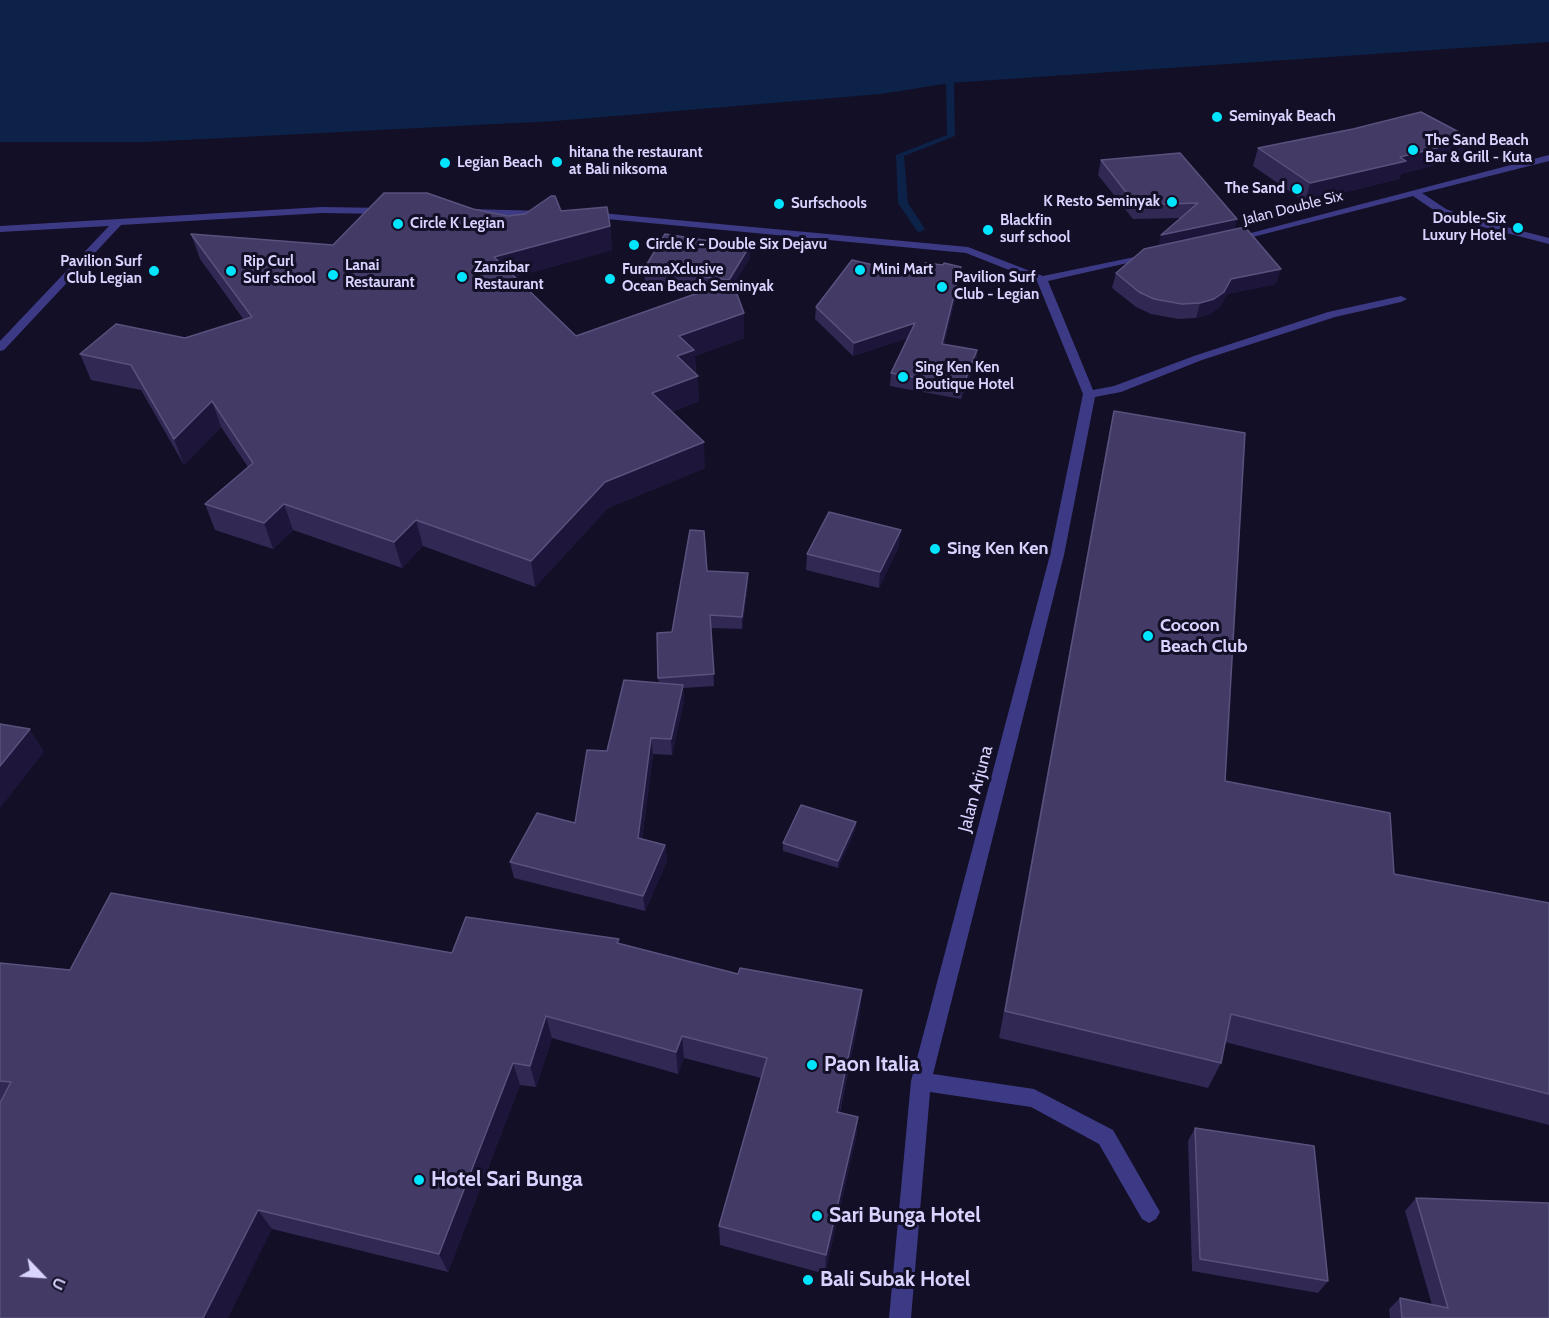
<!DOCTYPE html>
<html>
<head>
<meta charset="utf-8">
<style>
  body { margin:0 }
  #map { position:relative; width:1549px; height:1318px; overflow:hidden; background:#130f26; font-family:Cabin,sans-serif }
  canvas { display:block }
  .north { position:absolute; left:12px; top:1246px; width:60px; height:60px; -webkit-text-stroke:4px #130f26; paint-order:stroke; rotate:115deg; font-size:16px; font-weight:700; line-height:24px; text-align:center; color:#d9d4ff }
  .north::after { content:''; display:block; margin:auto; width:21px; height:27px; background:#d9d4ff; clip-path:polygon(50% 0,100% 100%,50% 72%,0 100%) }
</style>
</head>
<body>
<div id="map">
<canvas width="1549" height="1318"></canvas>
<div class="north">U</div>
</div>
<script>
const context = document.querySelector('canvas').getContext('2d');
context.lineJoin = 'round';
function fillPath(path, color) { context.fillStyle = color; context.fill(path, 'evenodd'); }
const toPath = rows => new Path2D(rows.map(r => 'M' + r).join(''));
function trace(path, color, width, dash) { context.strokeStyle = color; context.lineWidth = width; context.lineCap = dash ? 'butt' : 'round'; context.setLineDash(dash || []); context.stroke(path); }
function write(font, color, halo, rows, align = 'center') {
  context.font = font + ' Cabin,sans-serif'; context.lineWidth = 6; context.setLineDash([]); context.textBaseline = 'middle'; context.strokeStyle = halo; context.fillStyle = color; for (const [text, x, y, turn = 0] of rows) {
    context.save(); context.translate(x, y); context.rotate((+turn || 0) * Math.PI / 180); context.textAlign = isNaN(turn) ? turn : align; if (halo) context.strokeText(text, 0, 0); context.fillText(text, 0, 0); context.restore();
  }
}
fillPath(toPath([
  [0,0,1549,0,1549,42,950,83,881,94,555,121,145,142,0,142]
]), '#0c2248');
fillPath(toPath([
  [950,81,954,83,955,136,904,156,908,203,925,229,920,232,917,231,898,203,896,155,947,135,946,83,950,81]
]), '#0c2248');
fillPath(toPath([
  [1549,155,1549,161,1422,193,1446,209,1468,217,1549,238,1549,244,1460,221,1438,213,1413,196,1233,242,1228,239,1549,155],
  [322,207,386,208,391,211,386,214,322,213,121,225,4,350,0,351,0,341,109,226,0,232,0,226,322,207],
  [470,209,545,211,550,214,545,217,466,214,465,212,470,209],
  [590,212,968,247,1043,276,1154,253,1154,257,1048,281,1093,390,1114,386,1194,356,1328,312,1401,296,1407,299,1401,302,1335,317,1202,360,1121,392,1095,397,1064,555,933,1074,1034,1089,1113,1130,1156,1205,1160,1212,1156,1219,1149,1223,1142,1219,1099,1144,1031,1107,930,1092,911,1318,889,1318,911,1081,1050,555,1083,394,1037,281,966,253,586,217,586,213,590,212]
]), '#3d3a85');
fillPath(toPath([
  [1258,148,1465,157,1401,174,1399,179,1305,202,1253,166],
  [1101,160,1237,219,1234,230,1276,284,1227,294,1220,307,1210,314,1196,318,1178,319,1151,314,1136,307,1112,288,1116,273,1158,246,1180,218,1133,219,1098,175],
  [473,209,508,216,561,211,610,226,612,250,515,277,576,336,711,289,645,281,644,269,749,247,750,258,733,285,744,338,695,356,696,374,699,401,672,412,705,468,608,508,535,587,423,546,402,568,293,530,273,549,215,530,205,504,248,467,221,427,184,465,141,390,91,380,80,354,185,338,244,320,200,259,191,234,333,245],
  [961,267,960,280,944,344,977,350,976,363,961,399,890,386,891,373,908,338,853,356,815,319,816,307,921,276],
  [1114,411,1225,781,1394,874,1549,903,1549,1125,1225,1042,1221,1063,1208,1088,999,1038,1108,439],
  [899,546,879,588,806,570,807,554],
  [707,571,748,585,742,629,711,628,714,686,683,688,684,701,672,755,653,754,642,839,665,845,667,861,645,911,514,878,510,862,575,823,607,751,659,683,658,678,672,632],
  [856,822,855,830,838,868,783,851,783,843],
  [619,943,738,974,862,990,860,1012,840,1112,858,1117,856,1138,825,1274,720,1245,719,1226,761,1078,684,1058,678,1074,552,1038,536,1087,520,1085,448,1272,272,1229,0,1101,0,963,70,970,452,953],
  [1195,1128,1328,1281,1318,1293,1192,1271,1188,1141],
  [1416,1198,1549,1318,1390,1318,1389,1309,1400,1298,1432,1305,1405,1211]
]), '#312854');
fillPath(toPath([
  [1472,139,1465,157,1401,174,1399,179,1305,202,1310,183,1400,157],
  [1237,219,1233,233,1157,250,1161,235],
  [610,226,612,250,498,282,494,257],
  [749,247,750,258,729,291,729,280],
  [961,267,960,280,941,357,942,344],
  [1281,269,1276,284,1227,294,1220,307,1210,314,1196,318,1200,303,1231,279],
  [744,313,744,338,695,356,696,375,677,356,679,336],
  [915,323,914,336,853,356,854,343],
  [977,350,976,363,961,399,963,386],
  [698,376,699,401,654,419,652,393],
  [212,401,221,427,184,465,174,439],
  [704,442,705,468,608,508,535,587,531,561,605,482],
  [284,504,293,530,273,549,264,523],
  [416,520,423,546,402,568,394,542],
  [901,530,899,546,879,588,880,572],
  [748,573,748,585,742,629,742,617],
  [683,685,684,701,672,755,671,739],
  [30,729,44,752,0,808,0,766],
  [651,738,653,754,640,854,638,838],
  [856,822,855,830,838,868,838,861],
  [665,845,667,861,645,911,643,896],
  [862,990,860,1012,835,1133,837,1112],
  [546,1016,552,1038,536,1087,530,1066],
  [682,1036,684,1058,678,1074,676,1052],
  [513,1063,520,1085,448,1272,439,1254],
  [858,1117,856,1138,825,1274,826,1255],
  [258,1210,272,1229,228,1318,203,1318]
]), '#1d163a');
const building = toPath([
  [1421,112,1472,139,1400,157,1406,161,1310,183,1258,148,1353,129,1421,112],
  [1180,153,1237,219,1161,235,1198,203,1136,205,1101,160,1180,153],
  [384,193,427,193,473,209,508,216,525,214,551,196,555,196,561,211,607,207,610,226,494,257,576,336,732,281,744,313,679,336,694,350,677,356,698,376,652,393,704,442,605,482,531,561,416,520,394,542,284,504,264,523,205,504,253,463,212,401,174,439,131,365,80,354,116,324,185,338,252,317,191,234,333,245,384,193],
  [1245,227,1281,269,1231,279,1224,292,1214,299,1200,303,1182,304,1154,299,1139,292,1116,273,1144,249,1245,227],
  [665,234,749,247,729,280,644,269,665,234],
  [852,260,921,276,925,263,943,265,944,263,961,267,942,344,977,350,963,386,891,373,915,323,854,343,816,307,852,260],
  [1114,411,1245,433,1225,781,1390,813,1394,874,1549,903,1549,1094,1231,1014,1221,1063,1005,1011,1114,411],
  [829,512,901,530,880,572,807,554,829,512],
  [690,530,704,531,707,571,748,573,742,617,710,615,714,674,658,678,657,633,672,632,690,530],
  [624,680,683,685,671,739,651,738,638,838,665,845,643,896,510,862,537,813,575,823,587,750,607,751,624,680],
  [0,724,30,729,0,766,0,724],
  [801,805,856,822,838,861,783,843,801,805],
  [111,893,452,953,466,917,619,939,617,943,738,974,740,968,862,990,837,1112,858,1117,826,1255,719,1226,767,1058,682,1036,676,1052,546,1016,530,1066,513,1063,439,1254,258,1210,203,1318,0,1318,0,1103,11,1082,0,1081,0,963,70,970,111,893],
  [1195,1128,1314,1146,1328,1281,1200,1259,1195,1128],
  [1416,1198,1549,1203,1549,1318,1402,1318,1400,1298,1448,1308,1416,1198]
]);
fillPath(building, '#433a66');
trace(building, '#5a527e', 1.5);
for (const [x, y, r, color] of [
  [1217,117,6,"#00e5ff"],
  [1413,150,6,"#00e5ff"],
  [557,162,6,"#00e5ff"],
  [445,163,6,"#00e5ff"],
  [1297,189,6,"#00e5ff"],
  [1172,202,6,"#00e5ff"],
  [779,204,6,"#00e5ff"],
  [398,224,6,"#00e5ff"],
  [1518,228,6,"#00e5ff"],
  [988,230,6,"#00e5ff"],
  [634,245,6,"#00e5ff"],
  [860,270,6,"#00e5ff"],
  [154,271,6,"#00e5ff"],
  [231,271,6,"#00e5ff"],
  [333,275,6,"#00e5ff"],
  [462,277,6,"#00e5ff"],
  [610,279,6,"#00e5ff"],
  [942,287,6,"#00e5ff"],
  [903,377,6,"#00e5ff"],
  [935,549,6,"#00e5ff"],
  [1148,636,6,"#00e5ff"],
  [812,1065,6,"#00e5ff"],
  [419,1180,6,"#00e5ff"],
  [817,1216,6,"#00e5ff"],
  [808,1280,6,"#00e5ff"]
]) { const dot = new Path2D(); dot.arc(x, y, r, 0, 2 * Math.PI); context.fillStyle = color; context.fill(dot); trace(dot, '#130f26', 2); }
write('bold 15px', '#d9d4ff', '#130f26', [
  ["Seminyak Beach",1229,117],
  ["The Sand Beach",1425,141],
  ["Bar & Grill - Kuta",1425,158],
  ["hitana the restaurant",569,153],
  ["at Bali niksoma",569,170],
  ["Legian Beach",457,163],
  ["The Sand",1285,189,"right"],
  ["K Resto Seminyak",1160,202,"right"],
  ["Surfschools",791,204],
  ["Double-Six",1506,219,"right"],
  ["Luxury Hotel",1506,236,"right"],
  ["Blackfin",1000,221],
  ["surf school",1000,238],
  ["Circle K Legian",410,224],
  ["Circle K - Double Six Dejavu",646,245],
  ["Pavilion Surf",142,262,"right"],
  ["Club Legian",142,279,"right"],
  ["Rip Curl",243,262],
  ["Surf school",243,279],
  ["Lanai",345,266],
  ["Restaurant",345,283],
  ["Zanzibar",474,268],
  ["Restaurant",474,285],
  ["FuramaXclusive",622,270],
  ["Ocean Beach Seminyak",622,287],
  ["Mini Mart",872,270],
  ["Pavilion Surf",954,278],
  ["Club - Legian",954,295],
  ["Sing Ken Ken",915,368],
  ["Boutique Hotel",915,385]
], 'left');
write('15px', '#d9d4ff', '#130f26', [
  ["Jalan Double Six",1293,208,-14]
]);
write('bold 18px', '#d9d4ff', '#130f26', [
  ["Sing Ken Ken",947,549],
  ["Cocoon",1160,626],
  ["Beach Club",1160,647]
], 'left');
write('18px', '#d9d4ff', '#130f26', [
  ["Jalan Arjuna",976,789,-75]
]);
write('bold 21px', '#d9d4ff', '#130f26', [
  ["Paon Italia",824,1065],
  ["Hotel Sari Bunga",431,1180],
  ["Sari Bunga Hotel",829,1216],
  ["Bali Subak Hotel",820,1280]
], 'left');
</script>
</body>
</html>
